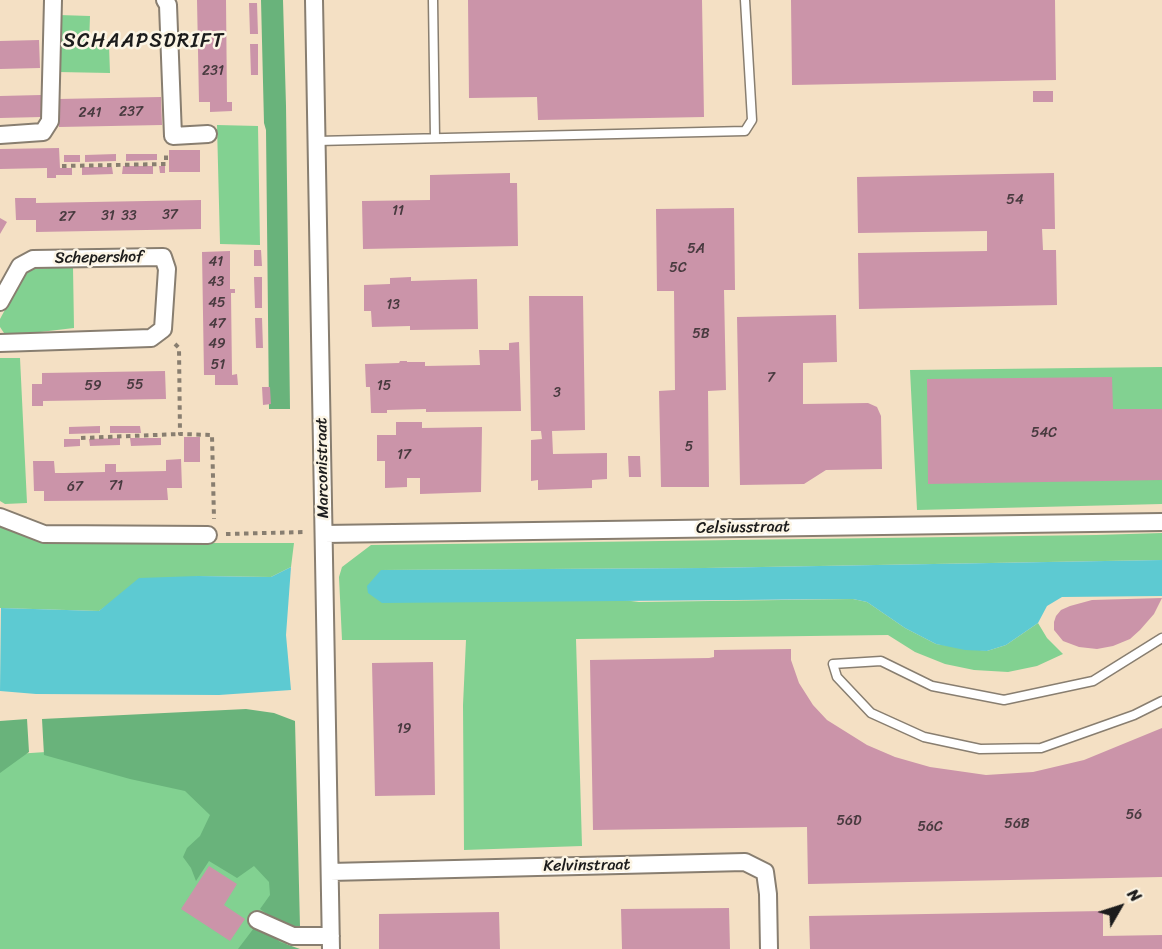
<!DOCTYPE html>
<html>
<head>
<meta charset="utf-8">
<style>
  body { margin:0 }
  #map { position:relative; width:1162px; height:949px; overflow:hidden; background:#f4e0c4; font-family:Sriracha,sans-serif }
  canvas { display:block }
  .north { position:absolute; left:1090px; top:877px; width:60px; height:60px; -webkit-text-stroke:4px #fcf5e5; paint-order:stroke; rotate:51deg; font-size:16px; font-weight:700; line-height:24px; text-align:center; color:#1c1c1c }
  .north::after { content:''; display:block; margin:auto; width:21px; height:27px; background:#1c1c1c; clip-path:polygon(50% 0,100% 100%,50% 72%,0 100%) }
</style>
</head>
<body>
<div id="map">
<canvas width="1162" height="949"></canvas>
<div class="north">N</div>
</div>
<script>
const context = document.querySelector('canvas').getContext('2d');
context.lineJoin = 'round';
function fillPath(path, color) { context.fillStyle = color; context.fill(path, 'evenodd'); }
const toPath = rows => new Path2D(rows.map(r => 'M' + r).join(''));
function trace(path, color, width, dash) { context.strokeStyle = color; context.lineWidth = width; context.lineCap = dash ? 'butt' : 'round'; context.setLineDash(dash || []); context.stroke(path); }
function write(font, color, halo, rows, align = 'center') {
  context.font = font + ' Sriracha,sans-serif'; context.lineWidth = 5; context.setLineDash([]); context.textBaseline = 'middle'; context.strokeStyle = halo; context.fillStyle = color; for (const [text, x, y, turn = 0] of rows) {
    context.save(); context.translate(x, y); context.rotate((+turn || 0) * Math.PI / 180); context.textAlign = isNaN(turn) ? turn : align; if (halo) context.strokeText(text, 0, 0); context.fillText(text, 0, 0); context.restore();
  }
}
fillPath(toPath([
  [59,15,90,16,89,45,109,45,110,73,58,72],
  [217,125,258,126,260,245,220,244],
  [73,267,74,328,6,336,0,327,0,319,27,269],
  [0,358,20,358,27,503,5,504,0,501],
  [1162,367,1162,504,917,510,910,370],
  [0,521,39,542,86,540,190,543,294,543,291,567,271,577,198,576,109,604,99,611,0,608],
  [1162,533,1162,560,705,568,381,570,639,602,853,599,867,602,905,628,936,644,987,651,1006,645,1038,623,1047,638,1063,654,1037,666,1008,672,974,670,945,664,915,652,888,635,576,639,582,846,464,850,463,705,466,640,342,640,339,577,342,567,371,545,1096,535],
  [276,737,287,949,0,949,0,755]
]), '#82d191');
fillPath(toPath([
  [261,0,283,0,286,106,290,409,269,409,266,130,264,123],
  [246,709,274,713,295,721,300,927,281,924,260,909,270,895,269,882,254,866,237,878,209,861,196,881,191,868,183,857,187,848,200,836,210,815,185,791,130,779,44,755,42,719],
  [27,719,29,752,0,773,0,721],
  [257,924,280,942,300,949,238,949]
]), '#69b37b');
fillPath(toPath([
  [1162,560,1162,596,1062,597,1047,606,1038,623,1006,645,987,651,965,650,936,644,905,628,867,602,853,599,382,603,368,593,367,586,381,570,705,568],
  [291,567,286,635,291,690,219,695,36,694,0,691,1,608,99,611,139,578,198,576,271,577]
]), '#5dcad2');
fillPath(toPath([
  [197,0,226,0,227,102,232,102,232,111,210,112,210,102,199,102],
  [468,0,702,0,704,117,538,120,537,97,469,98],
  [791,0,1055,0,1056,80,792,85],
  [249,3,257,3,258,34,250,34],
  [39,40,40,68,0,69,0,41],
  [250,44,258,44,258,75,251,75],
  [1033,91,1053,91,1053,102,1033,102],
  [41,95,41,117,0,118,0,96],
  [161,97,162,125,59,127,58,99],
  [59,148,60,168,72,168,72,175,56,175,56,178,47,178,47,168,0,169,0,149],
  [169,150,200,150,200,172,169,172],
  [116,154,116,161,85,162,85,155],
  [126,154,157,154,157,160,126,161],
  [64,155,80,155,80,162,64,162],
  [123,166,153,166,153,174,122,174],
  [159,166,165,166,165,173,160,173],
  [82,167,112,167,113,174,82,175],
  [510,173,510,183,517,183,518,246,363,249,362,201,430,200,430,175],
  [1054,173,1055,229,1042,229,1043,250,1056,250,1057,305,859,309,858,253,987,251,987,231,858,233,857,177],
  [15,198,36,198,36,203,201,200,201,229,36,232,36,220,16,220],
  [734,208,735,290,724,290,726,390,708,391,709,487,661,487,659,391,675,390,674,291,657,291,656,209],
  [0,218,7,222,0,234],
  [254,250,261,250,262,266,254,266],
  [230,251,230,289,235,289,235,293,231,293,232,375,237,374,238,385,215,385,215,375,204,375,202,252],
  [254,277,262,277,262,308,255,308],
  [411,277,411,281,477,279,478,329,410,330,410,326,372,327,371,311,364,311,364,285,390,284,390,278],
  [529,296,583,296,585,430,552,431,553,454,607,453,607,479,592,480,592,488,538,490,538,480,531,481,531,440,542,439,541,431,531,431],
  [836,315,837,362,803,363,803,404,868,403,877,407,881,416,882,469,826,470,804,484,740,485,737,317],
  [255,318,262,318,263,348,256,348],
  [519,342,521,411,426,412,426,409,387,410,387,413,371,413,370,387,366,387,365,364,399,363,400,361,407,361,407,362,425,362,425,366,480,365,479,350,509,350,509,343],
  [165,371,166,399,43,401,43,406,32,406,32,384,42,384,42,373],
  [1112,377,1113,409,1162,409,1162,480,928,484,927,379],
  [262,387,270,387,271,404,263,405],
  [396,422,422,422,422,428,482,427,481,492,420,494,420,478,407,478,407,487,385,488,385,461,377,461,377,435,396,435],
  [100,426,100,433,69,434,69,427],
  [110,426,140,426,141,433,110,433],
  [184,437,200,437,200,462,184,462],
  [120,438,120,445,90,446,89,439],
  [130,438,161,438,161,445,131,446],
  [64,439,80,439,80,446,64,447],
  [628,456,640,456,641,477,629,477],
  [181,459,182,488,167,488,168,500,44,501,44,491,34,491,33,461,54,461,55,473,64,473,105,472,105,464,116,464,116,472,166,471,166,460],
  [1162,598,1154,614,1140,630,1130,639,1113,646,1097,649,1079,647,1063,641,1054,630,1054,622,1056,616,1061,610,1070,606,1092,600],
  [791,649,791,660,799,683,813,705,827,720,867,745,895,757,930,767,986,775,1033,772,1084,760,1162,728,1162,877,808,884,807,827,593,830,590,660,709,658,714,657,714,650],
  [433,662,435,795,375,796,372,663],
  [209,866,237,884,224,905,245,919,230,941,181,909],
  [729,908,730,949,622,949,621,909],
  [1103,911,1103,936,1162,935,1162,949,810,949,809,916],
  [499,912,500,949,379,949,379,914]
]), '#cb94a9');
const service = toPath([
  [433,0,435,138],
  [317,141,745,131,752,120,745,0],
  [1162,638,1093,681,1004,700,932,686,881,661,833,664,837,677,871,713,924,737,980,749,1041,748,1134,715,1162,701]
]);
const minor = toPath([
  [165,0,168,5,173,136,208,134],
  [314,0,331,949],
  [0,135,43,132,50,121,53,0],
  [0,302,20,266,33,259,163,257,167,269,163,329,151,338,0,343],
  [0,517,44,534,208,535],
  [324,534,1162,522],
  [330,872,745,862,765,872,768,894,769,949],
  [257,920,293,936,331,936]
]);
trace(service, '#887e70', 11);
trace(minor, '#887e70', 20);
trace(toPath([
  [62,166,166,164,166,152],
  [175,344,179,348,180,434,212,435,214,519],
  [81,438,180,434],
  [226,534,306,532]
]), '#887e70', 4, [4.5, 4.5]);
trace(service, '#fff', 8);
trace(minor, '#fff', 16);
write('14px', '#483a3f', null, [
  ["231",213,71],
  ["237",131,112],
  ["241",90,113],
  ["54",1015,200],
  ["11",398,211],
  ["37",170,215],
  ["31",108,216],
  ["33",129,216],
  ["27",67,217],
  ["5A",696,249],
  ["41",216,262],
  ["5C",678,268],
  ["43",216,282],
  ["45",217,303],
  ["13",393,305],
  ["47",217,324],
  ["5B",701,334],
  ["49",217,344],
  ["51",218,365],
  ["7",771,378],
  ["55",135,385],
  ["59",93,386],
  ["15",384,386],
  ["3",557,393],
  ["54C",1044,433],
  ["5",689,447],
  ["17",404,455],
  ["71",116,486],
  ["67",75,487],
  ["19",404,729],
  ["56",1134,815],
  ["56D",849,821],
  ["56B",1017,824],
  ["56C",930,827]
]);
write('16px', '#1c1c1c', '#fcf5e5', [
  ["Schepershof",99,258,-1],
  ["Marconistraat",323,468,-91],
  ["Celsiusstraat",743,528,-1],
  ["Kelvinstraat",587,866,-1]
]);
context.letterSpacing = '1.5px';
write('20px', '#1c1c1c', '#fcf5e5', [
  ["SCHAAPSDRIFT",144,42]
]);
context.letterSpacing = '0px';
</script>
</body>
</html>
